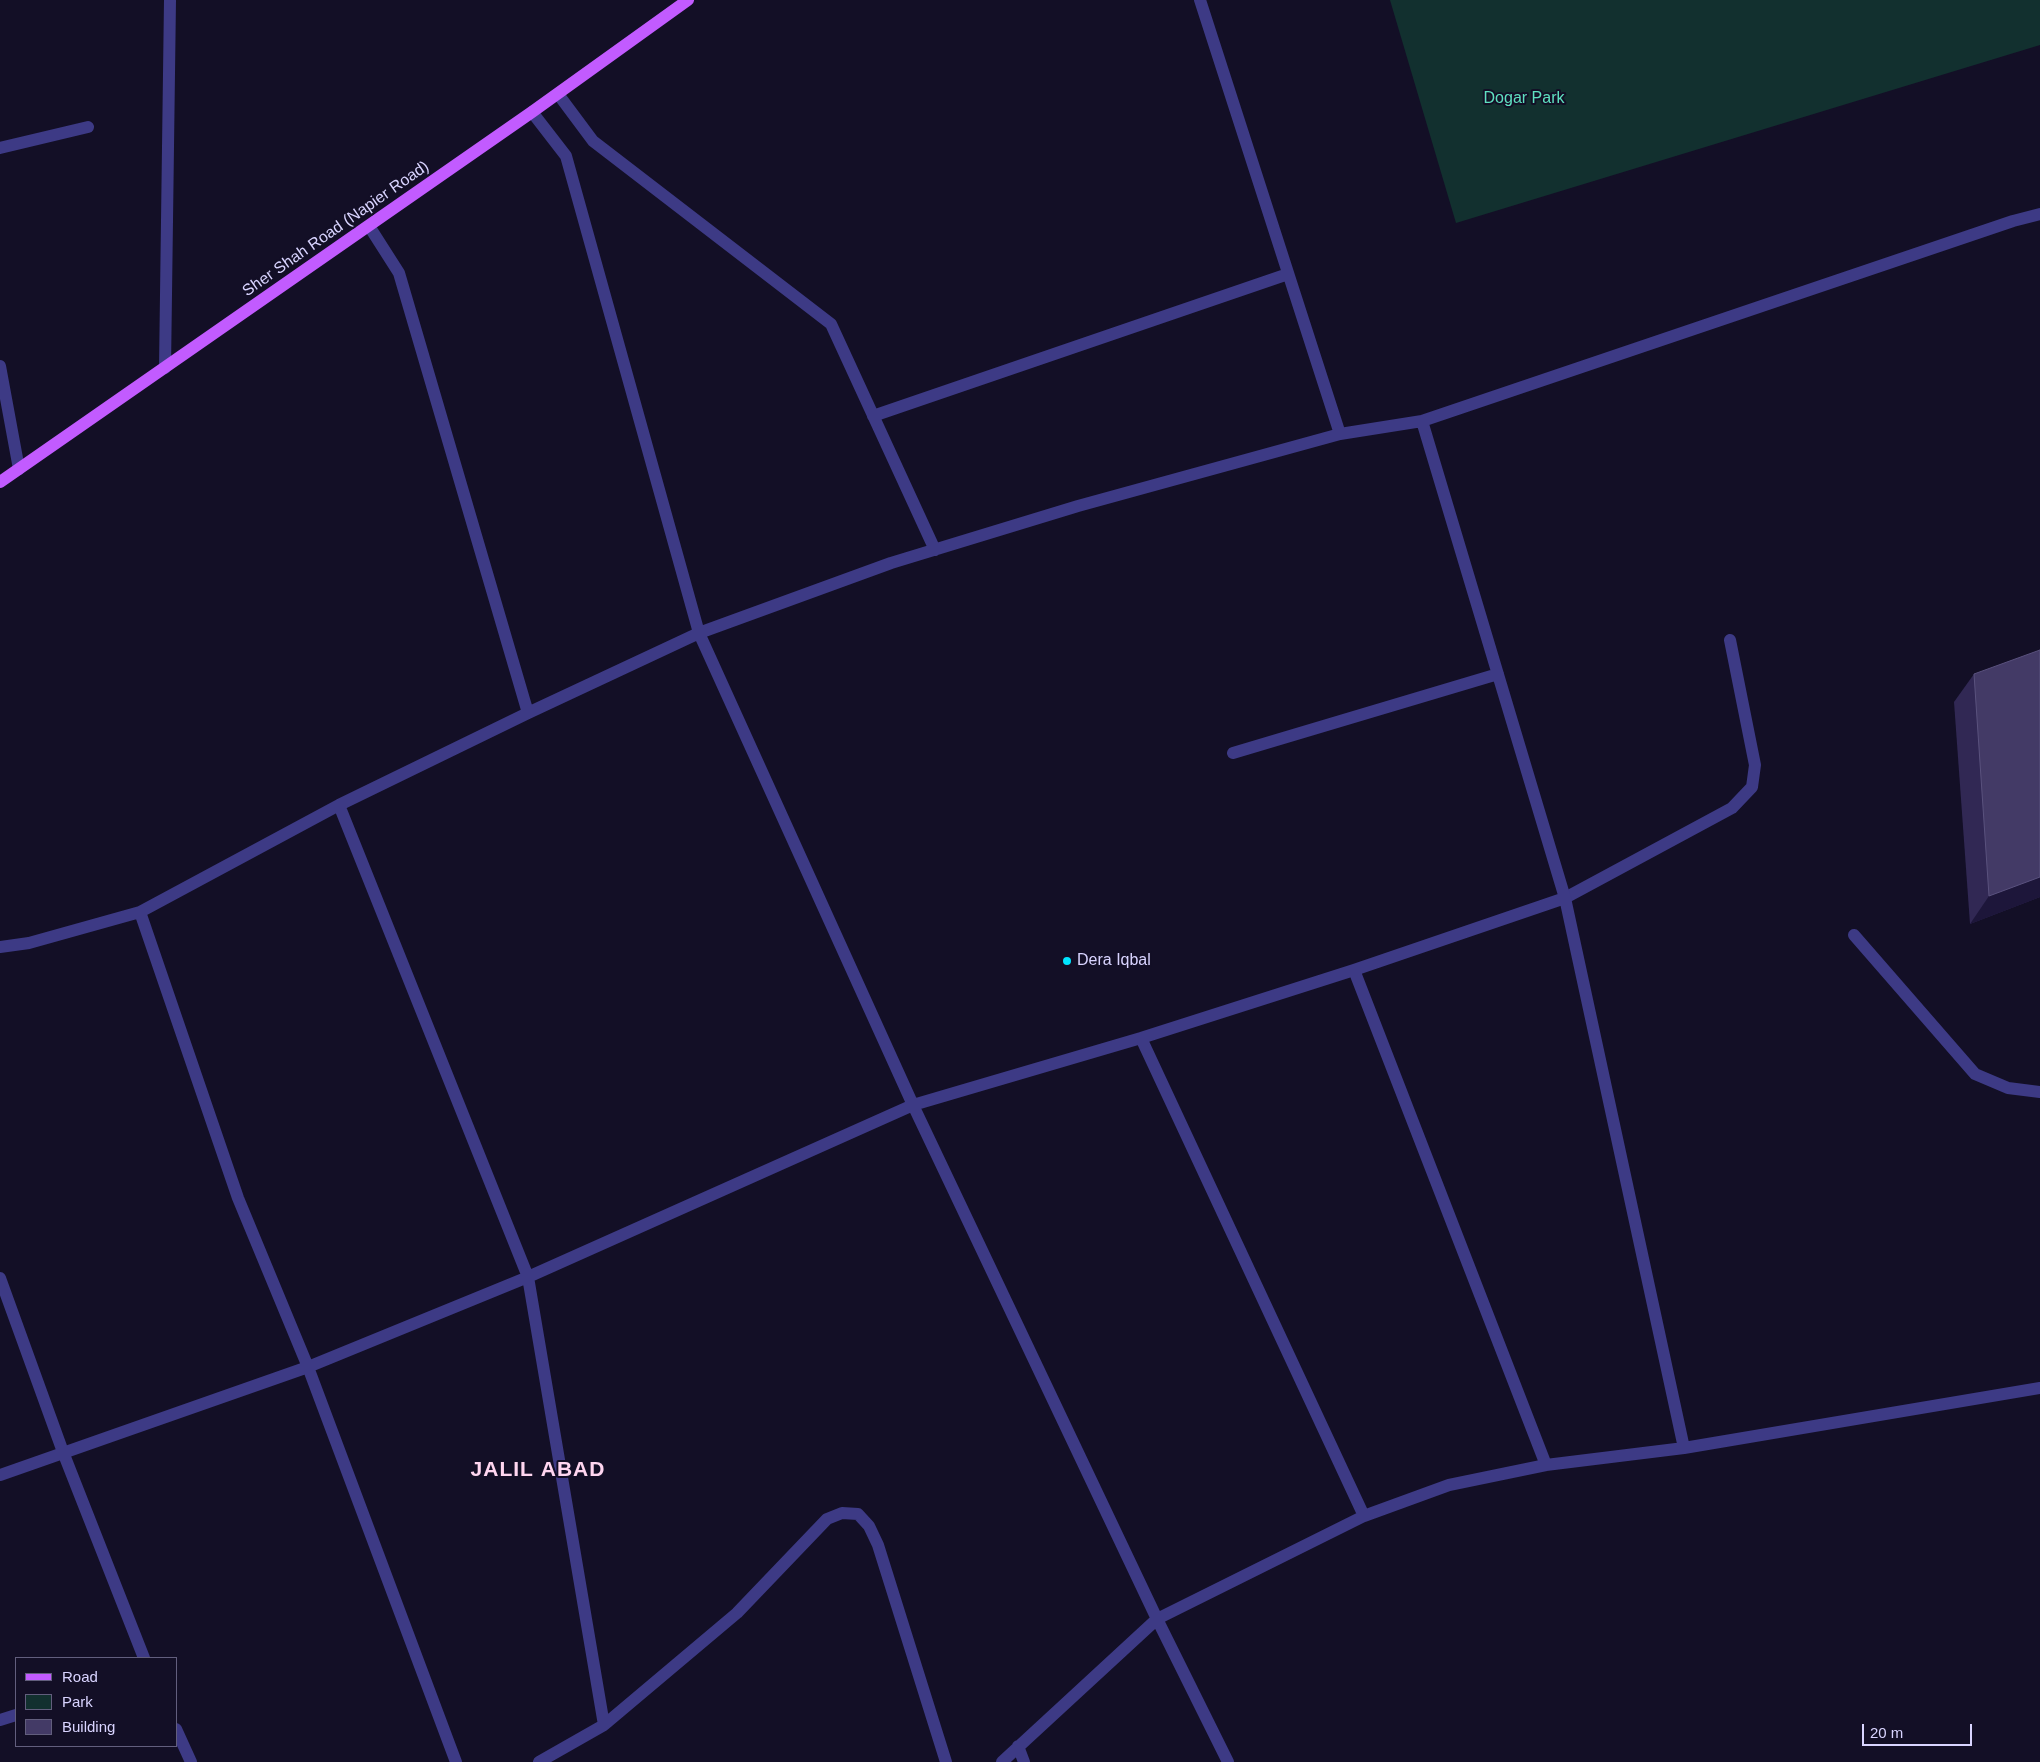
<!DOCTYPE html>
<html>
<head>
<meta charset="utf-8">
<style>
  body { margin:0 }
  #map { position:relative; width:2040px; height:1762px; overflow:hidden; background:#130f26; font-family:Arial,sans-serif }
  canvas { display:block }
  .legend { position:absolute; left:15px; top:1657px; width:162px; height:90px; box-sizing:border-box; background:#130f26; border:1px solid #625e7d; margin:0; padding:6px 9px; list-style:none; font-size:15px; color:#d9d4ff }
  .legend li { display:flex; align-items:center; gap:10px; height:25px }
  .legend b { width:25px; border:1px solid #625e7d }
  .scale { position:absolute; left:1862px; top:1724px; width:110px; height:22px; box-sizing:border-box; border:2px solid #d9d4ff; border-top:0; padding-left:6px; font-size:15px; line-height:18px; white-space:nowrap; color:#d9d4ff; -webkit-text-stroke:4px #130f26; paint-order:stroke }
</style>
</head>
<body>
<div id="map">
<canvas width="2040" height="1762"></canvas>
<ul class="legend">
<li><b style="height:6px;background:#c25bff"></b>Road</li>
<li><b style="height:14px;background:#12302f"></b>Park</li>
<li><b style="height:14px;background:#433a66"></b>Building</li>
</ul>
<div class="scale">20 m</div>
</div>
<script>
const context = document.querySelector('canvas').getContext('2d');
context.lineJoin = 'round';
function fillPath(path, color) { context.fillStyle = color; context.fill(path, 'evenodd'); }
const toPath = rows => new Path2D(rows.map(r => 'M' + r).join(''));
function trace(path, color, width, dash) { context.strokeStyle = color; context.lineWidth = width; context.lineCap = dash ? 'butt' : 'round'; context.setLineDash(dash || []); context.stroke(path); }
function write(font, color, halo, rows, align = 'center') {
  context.font = font + ' Arial,sans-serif'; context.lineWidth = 4; context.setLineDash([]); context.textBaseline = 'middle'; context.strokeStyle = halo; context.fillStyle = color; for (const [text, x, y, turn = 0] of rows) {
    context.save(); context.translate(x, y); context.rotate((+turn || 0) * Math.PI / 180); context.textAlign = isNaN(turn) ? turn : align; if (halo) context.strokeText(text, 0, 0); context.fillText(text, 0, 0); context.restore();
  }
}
fillPath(toPath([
  [1390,0,2040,0,2040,45,1456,223]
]), '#12302f');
trace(toPath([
  [1565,898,1732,808,1752,787,1755,765,1730,640],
  [1854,935,1975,1074,2008,1088,2040,1092]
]), '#3d3a85', 12);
trace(toPath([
  [1200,0,1340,434],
  [558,94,593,141,831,324,935,550],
  [0,148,88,127],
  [369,226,399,273,528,713],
  [0,366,19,469],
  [165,368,170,0],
  [873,416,1288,274],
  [1233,753,1498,674],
  [339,805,528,1277,604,1725],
  [1565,898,1684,1448],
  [140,912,238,1198,308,1367,456,1762],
  [0,947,29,943,140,912,339,805,528,713,699,633,891,563,1078,506,1340,434,1422,421,2013,221,2040,214],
  [1354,970,1546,1465],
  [1141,1038,1364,1516],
  [0,1278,63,1452,144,1658],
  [0,1475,308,1367,528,1277,913,1105,699,633,566,156,532,112],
  [0,1720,16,1715],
  [176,1729,191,1762],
  [1018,1746,1024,1762],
  [539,1762,604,1725,737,1613,827,1519,842,1513,858,1514,869,1526,878,1545,946,1762],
  [1002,1762,1157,1619,1364,1516,1449,1485,1546,1465,1684,1448,2040,1388],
  [1228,1762,1157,1619,913,1105,1141,1038,1354,970,1565,898,1422,421]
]), '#3d3a85', 12);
trace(toPath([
  [0,482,532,112,688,0]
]), '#c25bff', 12);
fillPath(toPath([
  [1974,674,2040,897,1970,924,1954,702]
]), '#312854');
fillPath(toPath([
  [2040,877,2040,897,1970,924,1989,896]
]), '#1d163a');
const building = toPath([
  [2040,650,2040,877,1989,896,1974,674,2040,650]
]);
fillPath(building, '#433a66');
trace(building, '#5a527e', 1);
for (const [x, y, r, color] of [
  [1067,961,5,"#00e5ff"]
]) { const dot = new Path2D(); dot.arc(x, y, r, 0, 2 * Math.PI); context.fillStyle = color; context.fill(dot); trace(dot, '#130f26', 2); }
write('16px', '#5fe0c0', '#130f26', [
  ["Dogar Park",1524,99]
]);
write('16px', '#d9d4ff', '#130f26', [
  ["Sher Shah Road (Napier Road)",336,229,-35]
]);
write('16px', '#d9d4ff', '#130f26', [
  ["Dera Iqbal",1077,961]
], 'left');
context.letterSpacing = '1px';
write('bold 21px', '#ffd6f0', '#130f26', [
  ["JALIL ABAD",538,1470]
]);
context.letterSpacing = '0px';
</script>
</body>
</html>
